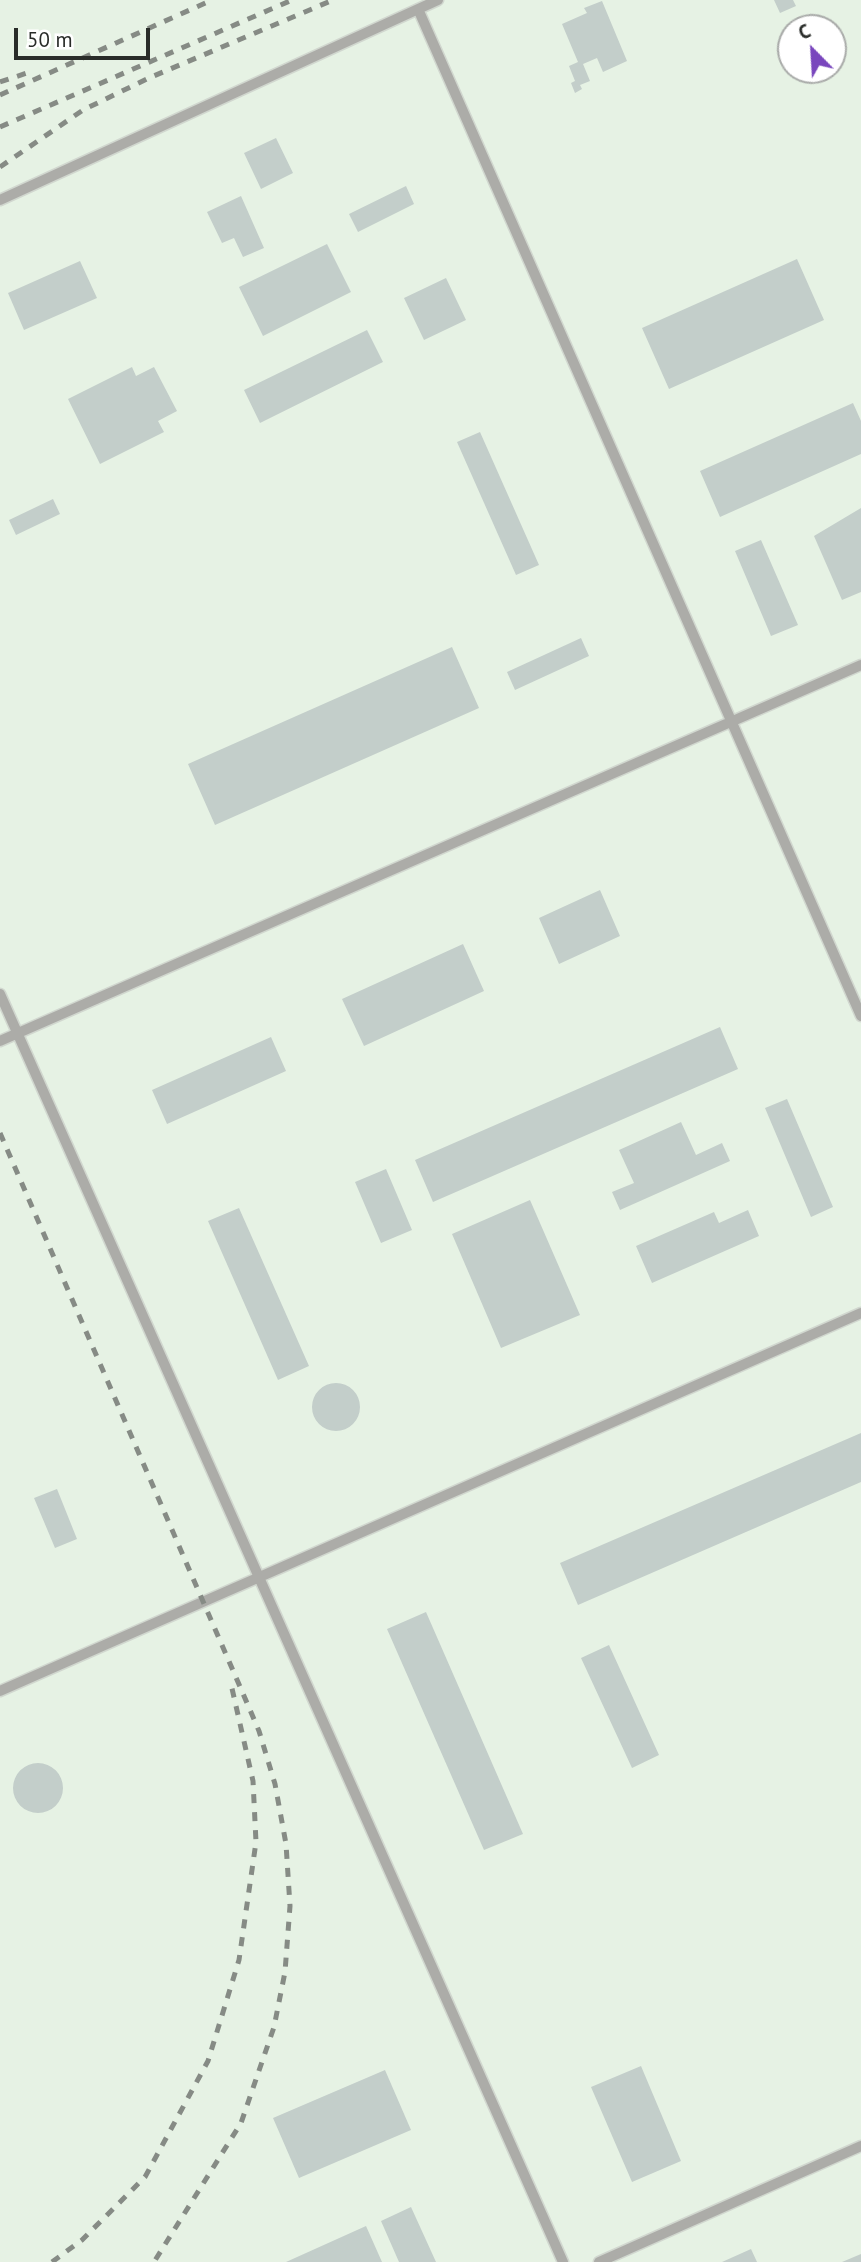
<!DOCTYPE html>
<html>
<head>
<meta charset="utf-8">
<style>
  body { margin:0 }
  #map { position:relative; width:861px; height:2262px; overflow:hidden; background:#f6fcf4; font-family:"PT Sans",sans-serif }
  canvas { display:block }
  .north { position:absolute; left:777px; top:14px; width:70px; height:70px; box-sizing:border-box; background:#fff; border:2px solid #a9aba9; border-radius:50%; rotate:336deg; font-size:19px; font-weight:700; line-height:28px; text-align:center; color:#292c29 }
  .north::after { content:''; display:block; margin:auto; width:24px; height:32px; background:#7946bd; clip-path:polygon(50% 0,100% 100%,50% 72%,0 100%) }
  .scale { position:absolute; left:14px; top:28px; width:136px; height:32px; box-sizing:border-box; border:4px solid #292c29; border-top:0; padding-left:9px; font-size:21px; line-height:24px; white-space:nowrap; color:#292c29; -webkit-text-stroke:5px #fff; paint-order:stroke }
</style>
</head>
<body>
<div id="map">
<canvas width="861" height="2262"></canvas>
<div class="north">С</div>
<div class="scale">50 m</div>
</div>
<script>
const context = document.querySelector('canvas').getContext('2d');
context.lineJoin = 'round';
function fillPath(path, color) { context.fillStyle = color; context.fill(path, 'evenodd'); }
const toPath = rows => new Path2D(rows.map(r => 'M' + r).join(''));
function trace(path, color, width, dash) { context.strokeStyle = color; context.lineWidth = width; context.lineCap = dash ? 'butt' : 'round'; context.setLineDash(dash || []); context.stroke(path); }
fillPath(toPath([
  [0,0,861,0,861,2262,0,2262],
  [791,28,833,28,833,70,791,70]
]), '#e6f2e4');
fillPath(toPath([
  [774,0,793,0,796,6,780,13],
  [602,1,627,61,603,72,597,58,583,64,590,81,580,85,582,89,575,93,571,83,575,81,569,66,578,62,562,24,587,13,584,8],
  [276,138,293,173,261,189,244,153],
  [406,186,414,204,358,232,349,214],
  [241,196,264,248,243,257,234,238,222,243,207,212],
  [327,244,351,292,263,336,239,287],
  [797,259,824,320,669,389,642,328],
  [80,261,97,298,24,330,8,293],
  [446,278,466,320,424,340,404,298],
  [367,330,383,362,260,423,244,390],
  [132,367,136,376,154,367,177,411,158,421,164,432,100,464,68,399],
  [853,403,861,421,861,454,720,517,700,471],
  [480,432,539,565,516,575,457,442],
  [53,499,60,514,16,535,9,520],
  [861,508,861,592,842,600,814,536],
  [761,540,798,625,771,636,735,551],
  [581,638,589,656,515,690,507,672],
  [452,647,479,708,215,825,188,764],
  [600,890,620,936,559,964,539,918],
  [463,944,484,991,364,1046,342,999],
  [720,1027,738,1069,433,1202,415,1160],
  [271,1037,286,1071,167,1124,152,1090],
  [787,1099,833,1207,811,1217,765,1108],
  [681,1122,696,1155,722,1143,730,1161,620,1210,612,1192,634,1183,619,1150],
  [386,1169,412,1230,381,1243,355,1182],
  [530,1200,580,1315,501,1348,452,1234],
  [239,1208,309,1366,278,1380,208,1221],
  [748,1210,759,1236,652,1283,636,1246,714,1212,719,1223],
  '312 1407a24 24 0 1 1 48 0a24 24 0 1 1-48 0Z',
  [861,1433,861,1482,578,1605,560,1563],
  [57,1489,77,1539,55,1548,34,1498],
  [426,1612,523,1834,484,1850,387,1629],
  [609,1645,659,1755,632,1768,581,1658],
  '13 1788a25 25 0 1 1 50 0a25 25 0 1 1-50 0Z',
  [641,2066,681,2161,632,2182,591,2087],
  [385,2070,411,2130,299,2178,273,2118],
  [411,2207,436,2262,399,2262,381,2221],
  [366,2226,382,2262,286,2262],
  [751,2249,757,2262,722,2262],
  [861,2254,861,2262,842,2262]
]), '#c3ceca');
const service = toPath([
  [418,9,861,1016],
  [0,200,438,0],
  [0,994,563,2262],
  [0,1041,861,665],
  [0,1691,861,1313],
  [599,2262,861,2146]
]);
trace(service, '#d1d7cf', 13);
trace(service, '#acaca8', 10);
trace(toPath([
  [0,82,33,71],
  [0,95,212,0],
  [0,127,292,0],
  [0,167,83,110,149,78,333,0],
  [0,1133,241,1689,259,1731,275,1784,286,1844,290,1906,285,1972,274,2027,241,2123,154,2262],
  [52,2262,82,2240,145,2177,208,2061,239,1960,256,1842,253,1781,231,1684]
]), '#868b85', 5, [9, 9]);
</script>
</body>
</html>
